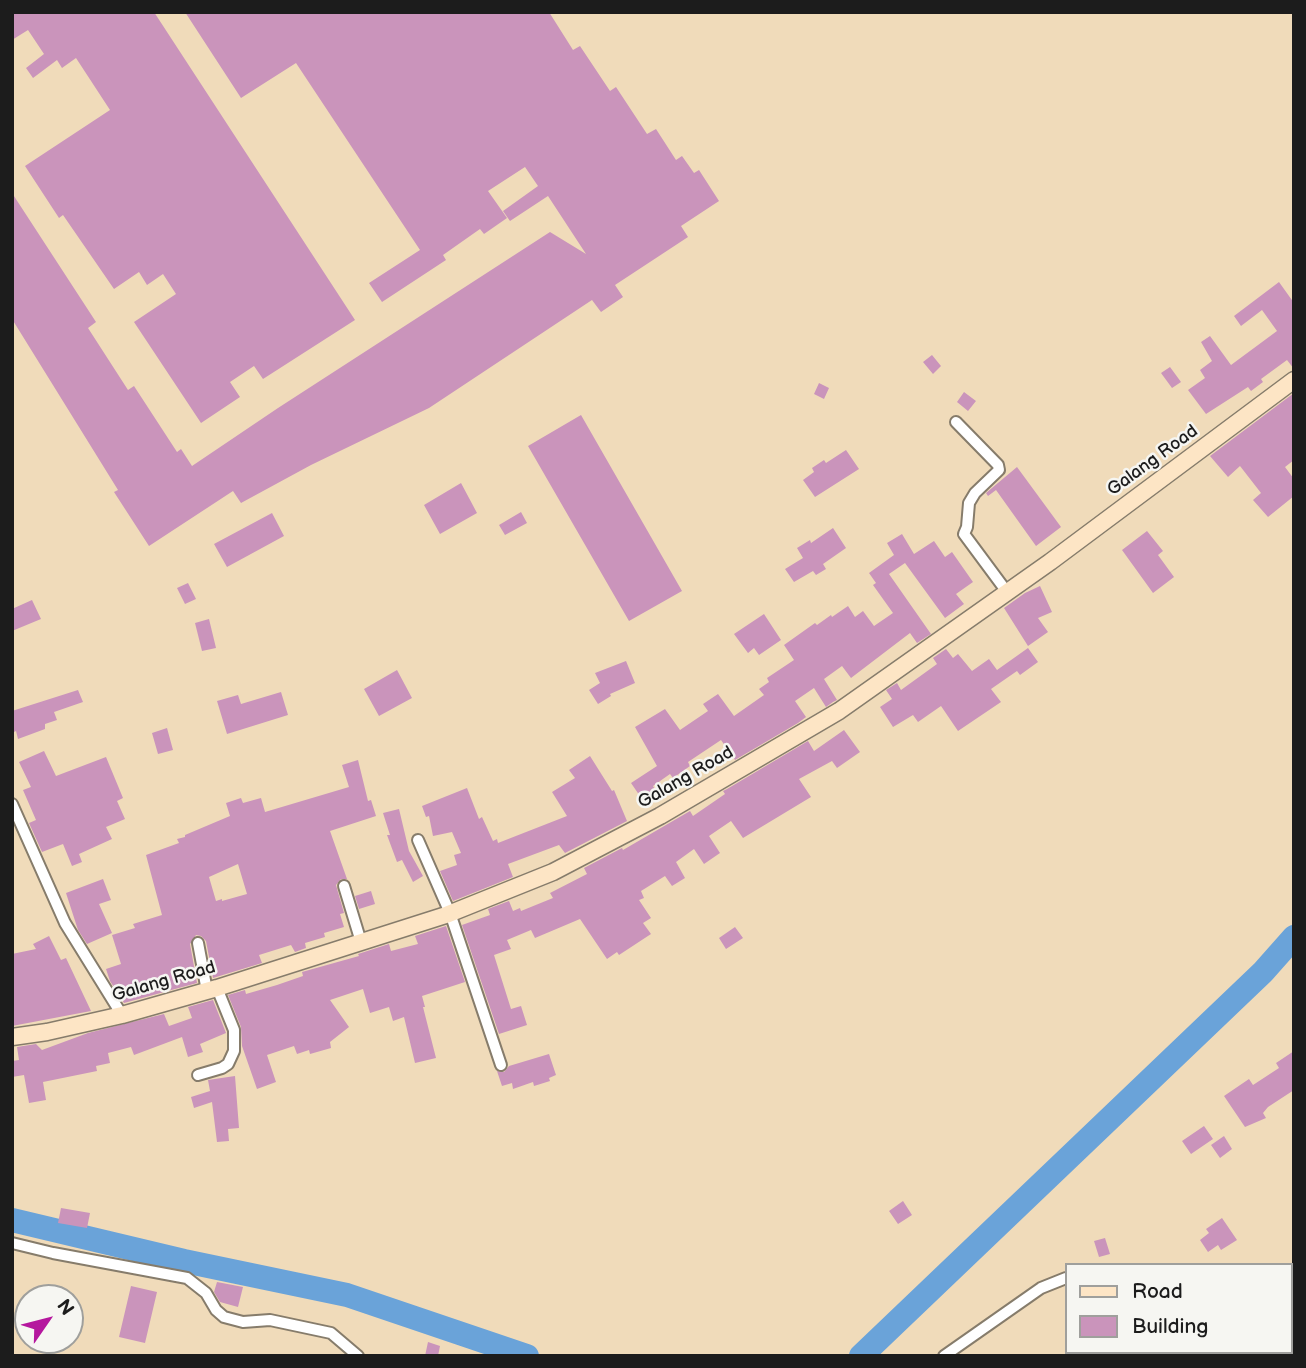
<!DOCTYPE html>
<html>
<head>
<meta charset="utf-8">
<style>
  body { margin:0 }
  #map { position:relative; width:1306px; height:1368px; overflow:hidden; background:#f0dbba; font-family:"Balsamiq Sans",sans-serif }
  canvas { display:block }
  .frame { position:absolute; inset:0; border:14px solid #1c1c1c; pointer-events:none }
  .legend { position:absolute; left:1065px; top:1263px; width:228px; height:91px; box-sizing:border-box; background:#f6f6f2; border:2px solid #9f9f9c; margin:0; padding:9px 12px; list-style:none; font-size:21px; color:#1c1c1c }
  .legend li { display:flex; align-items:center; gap:14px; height:35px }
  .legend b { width:35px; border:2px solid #9f9f9c }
  .north { position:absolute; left:14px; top:1284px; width:70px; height:70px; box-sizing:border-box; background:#f6f6f2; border:2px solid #9f9f9c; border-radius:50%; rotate:55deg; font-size:19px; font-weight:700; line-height:28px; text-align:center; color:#1c1c1c }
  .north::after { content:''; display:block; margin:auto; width:24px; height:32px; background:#b5179e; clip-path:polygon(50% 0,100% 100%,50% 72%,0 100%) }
</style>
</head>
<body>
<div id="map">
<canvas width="1306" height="1368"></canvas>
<div class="frame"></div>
<ul class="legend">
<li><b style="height:9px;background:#fde5c5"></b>Road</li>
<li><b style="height:19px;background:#ca94bb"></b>Building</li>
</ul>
<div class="north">N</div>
</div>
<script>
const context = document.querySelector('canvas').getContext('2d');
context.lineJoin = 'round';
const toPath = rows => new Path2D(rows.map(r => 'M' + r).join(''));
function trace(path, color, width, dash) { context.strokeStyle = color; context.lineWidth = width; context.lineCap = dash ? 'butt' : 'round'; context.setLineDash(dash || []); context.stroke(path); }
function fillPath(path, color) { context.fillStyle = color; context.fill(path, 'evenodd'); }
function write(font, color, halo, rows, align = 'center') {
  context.font = font + ' "Balsamiq Sans",sans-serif'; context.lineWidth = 5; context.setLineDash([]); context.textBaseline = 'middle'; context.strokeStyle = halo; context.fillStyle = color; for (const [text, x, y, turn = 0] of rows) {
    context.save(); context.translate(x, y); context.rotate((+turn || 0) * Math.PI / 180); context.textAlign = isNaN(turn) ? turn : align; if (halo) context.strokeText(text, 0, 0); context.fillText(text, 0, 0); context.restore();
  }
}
trace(toPath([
  [12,1220,184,1261,347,1295,527,1356],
  [861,1356,1263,972,1294,937]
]), '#6aa3d9', 24);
fillPath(toPath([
  [12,12,154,12,355,320,263,379,254,366,230,382,240,397,201,423,134,322,176,294,163,274,147,285,139,272,114,289,63,215,59,218,25,166,110,110,76,58,62,68,57,60,33,78,26,68,44,54,28,30,12,40],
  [185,12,549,12,573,50,580,46,610,91,616,87,647,134,656,129,676,160,682,156,694,173,699,170,719,201,681,226,688,237,615,285,623,297,601,312,592,300,429,408,311,465,241,503,233,491,149,546,114,492,118,490,12,319,12,193,96,322,88,328,128,390,134,386,177,452,181,449,192,466,278,408,550,232,586,254,548,196,510,221,503,211,538,186,525,167,488,191,507,218,484,234,480,229,443,255,446,260,382,302,369,283,420,250,296,63,241,98],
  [1279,282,1294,303,1294,369,1287,360,1261,379,1263,382,1251,391,1248,387,1206,414,1188,390,1205,378,1200,370,1212,361,1201,342,1210,336,1231,365,1277,331,1262,310,1241,326,1234,316],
  [932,355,941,366,933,374,923,362],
  [1170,367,1181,382,1172,388,1161,373],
  [819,383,829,388,824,399,814,394],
  [964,392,976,401,968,411,957,402],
  [1294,393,1294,460,1285,467,1294,479,1294,496,1268,517,1253,500,1261,493,1240,466,1228,477,1210,456],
  [581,415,682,591,629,621,528,446],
  [846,450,859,469,815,497,803,480,814,472,812,468,824,460,826,463],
  [1017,467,1061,527,1036,546,996,490,988,496,986,493],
  [461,483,477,513,440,534,424,505],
  [521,512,527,523,505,535,499,525],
  [272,513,284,536,227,567,214,544],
  [833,528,846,548,823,564,826,569,816,575,813,571,794,582,785,569,803,558,797,548,810,540,811,543],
  [1147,531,1163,551,1158,555,1174,577,1153,593,1122,550],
  [902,534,914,554,934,541,945,557,952,552,973,582,956,594,964,604,945,618,905,563,889,574,931,634,917,643,910,633,851,678,842,666,824,679,837,700,833,702,826,707,814,688,795,701,806,717,798,723,735,760,721,740,688,762,690,766,673,778,670,774,653,786,657,793,644,802,631,783,657,766,635,727,665,709,680,730,708,711,703,704,718,694,734,716,764,695,759,689,769,682,767,678,794,660,784,645,815,623,817,625,831,615,832,617,848,606,855,617,863,611,874,626,893,613,873,585,876,583,869,573,894,555,887,543],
  [188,583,196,599,185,604,177,588],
  [1040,586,1052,612,1038,618,1048,632,1028,646,1004,608,1025,593],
  [32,600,41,619,12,631,12,609],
  [764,614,781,640,759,655,754,648,748,653,734,634],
  [209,619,216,648,202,651,195,623],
  [1028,648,1038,662,1020,675,1017,671,991,689,1001,702,958,731,941,706,918,722,913,715,893,727,880,707,892,699,886,690,897,683,901,690,937,664,933,658,946,649,953,658,958,654,972,671,989,659,997,670],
  [626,661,635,683,610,694,611,696,598,704,589,690,600,683,595,673],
  [397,670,412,698,379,716,364,689],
  [78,690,83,702,54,712,57,720,45,724,45,729,18,739,16,731,12,733,12,711],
  [281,692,288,715,227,734,217,701,238,695,241,704],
  [167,728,173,750,158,754,152,733],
  [844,730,860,752,837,768,832,761,799,779,811,797,743,838,731,821,709,836,720,853,704,864,694,849,676,862,685,878,672,886,665,876,641,891,644,898,639,900,651,918,643,923,651,934,619,955,617,952,607,959,580,919,535,938,531,930,507,940,511,949,494,955,511,1009,521,1006,527,1025,499,1034,462,925,490,915,488,909,509,901,513,911,520,908,521,911,553,898,550,893,587,874,584,868,622,848,623,850,690,811,693,816,725,794,723,791,727,789,808,741,814,751],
  [44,751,56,776,106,757,123,798,117,801,125,819,106,827,112,839,79,854,82,862,72,866,63,844,42,852,29,823,36,820,23,790,31,787,19,762],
  [590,756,612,791,614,790,627,821,565,853,559,845,508,864,513,877,453,901,440,871,457,865,454,855,461,853,452,832,433,836,429,816,426,817,422,806,467,788,479,819,482,817,493,841,497,839,498,843,567,816,552,792,575,778,569,770],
  [358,760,368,801,371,800,376,816,330,831,347,879,341,879,336,885,344,913,340,914,344,927,324,933,325,937,305,943,306,948,295,952,291,945,259,955,262,963,213,978,206,941,201,936,196,935,190,944,197,983,124,1003,110,981,106,969,121,964,112,935,135,928,133,924,162,915,146,855,179,843,177,839,185,837,185,835,230,816,226,803,241,798,243,803,261,798,265,812,349,787,342,765],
  [238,864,247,894,222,901,222,899,216,901,209,877],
  [399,809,409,851,423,876,413,882,402,860,397,862,387,835,390,835,383,813],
  [103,879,111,900,99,904,112,933,87,944,78,930,66,893],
  [371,891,375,904,359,909,355,896],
  [446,926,465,982,422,996,425,1007,423,1007,436,1058,415,1063,404,1017,393,1021,389,1007,370,1013,363,989,330,1000,349,1027,330,1042,331,1048,310,1054,309,1050,297,1054,294,1046,267,1055,276,1082,257,1089,242,1046,241,1027,228,995,245,990,246,994,277,985,303,976,302,972,359,956,358,954,389,944,391,951,418,944,415,936],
  [735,927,743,938,726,949,719,938],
  [49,936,61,960,66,958,91,1011,12,1026,12,954,36,949,33,944],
  [213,1000,226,1033,200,1044,203,1052,188,1057,182,1037,134,1055,131,1047,108,1053,110,1063,96,1066,97,1071,43,1082,46,1100,29,1103,24,1075,12,1077,12,1061,19,1060,17,1047,36,1044,42,1050,88,1033,164,1014,169,1026,192,1018,188,1007],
  [1294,1051,1294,1090,1268,1107,1263,1113,1266,1118,1245,1127,1224,1096,1249,1079,1253,1085,1279,1068,1276,1063],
  [549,1054,556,1075,549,1078,550,1081,534,1086,533,1082,513,1089,512,1083,502,1086,497,1071,504,1072,509,1066],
  [235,1076,239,1128,228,1129,229,1141,217,1142,212,1102,194,1108,191,1097,210,1091,208,1080],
  [1204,1126,1213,1139,1191,1154,1182,1141],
  [1224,1136,1232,1149,1220,1158,1211,1145],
  [903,1201,912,1215,898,1224,889,1211],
  [61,1208,90,1213,87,1228,58,1223],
  [1222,1218,1237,1240,1221,1250,1218,1245,1208,1252,1200,1240,1209,1233,1206,1229],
  [1105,1238,1110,1254,1099,1257,1094,1241],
  [217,1282,243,1287,238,1307,220,1302,214,1292],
  [131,1286,157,1292,145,1343,119,1337],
  [428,1342,440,1346,438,1356,425,1356]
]), '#ca94bb');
const street = toPath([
  [956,422,998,465,999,470,975,493,969,503,967,527,964,534,1007,592],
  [12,804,65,923,122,1015],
  [418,840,450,913,501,1065],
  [344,886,361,942],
  [198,943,207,991],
  [198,1075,222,1068,228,1064,234,1051,234,1030,217,988],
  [12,1243,53,1253,187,1278,206,1293,216,1310,224,1317,243,1322,270,1320,331,1333,358,1356],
  [1238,1352,1241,1356],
  [944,1356,1041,1288,1066,1278]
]);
const secondary = toPath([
  [12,1037,47,1032,122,1015,217,988,446,915,553,872,660,816,839,711,1050,562,1294,380]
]);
trace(street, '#867c6b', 14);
trace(secondary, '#867c6b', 19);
trace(street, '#fff', 10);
trace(secondary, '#fde5c5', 16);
write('18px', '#1c1c1c', '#f6f6f2', [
  ["Galang Road",1153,461,-36],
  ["Galang Road",686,778,-30],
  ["Galang Road",164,982,-16]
]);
</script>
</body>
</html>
